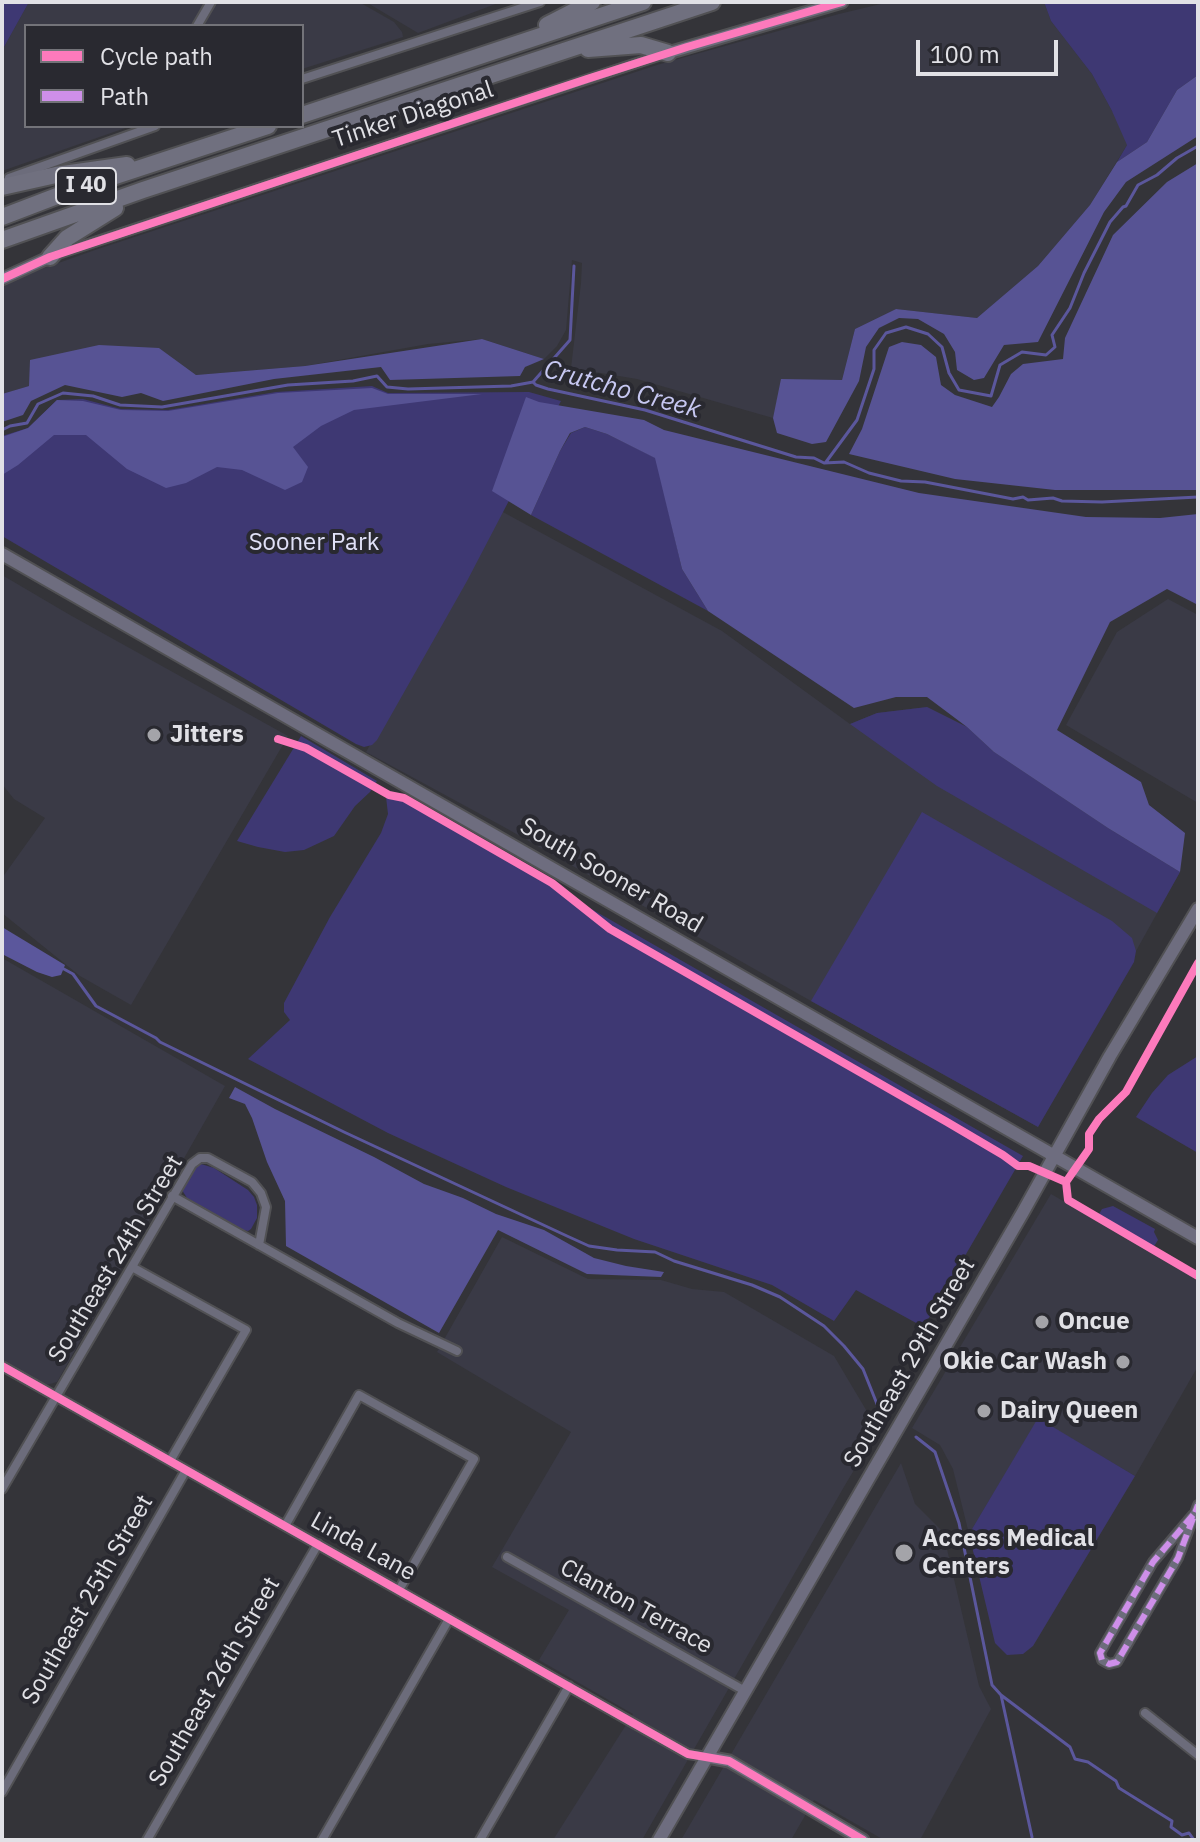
<!DOCTYPE html>
<html>
<head>
<meta charset="utf-8">
<style>
  body { margin:0 }
  #map { position:relative; width:1200px; height:1842px; overflow:hidden; background:#343439; font-family:"IBM Plex Sans",sans-serif }
  canvas { display:block }
  .frame { position:absolute; inset:0; border:4px solid #e1e1e6; pointer-events:none }
  .legend { position:absolute; left:24px; top:24px; width:280px; height:104px; box-sizing:border-box; background:#292930; border:2px solid #737379; margin:0; padding:10px 14px; list-style:none; font-size:24px; color:#e1e1e6 }
  .legend li { display:flex; align-items:center; gap:16px; height:40px }
  .legend b { width:40px; border:2px solid #737379 }
  .scale { position:absolute; left:916px; top:40px; width:142px; height:36px; box-sizing:border-box; border:4px solid #e1e1e6; border-top:0; padding-left:10px; font-size:24px; line-height:28px; white-space:nowrap; color:#e1e1e6; -webkit-text-stroke:6px #292930; paint-order:stroke }
</style>
</head>
<body>
<div id="map">
<canvas width="1200" height="1842"></canvas>
<div class="frame"></div>
<ul class="legend">
<li><b style="height:10px;background:#fd7abc"></b>Cycle path</li>
<li><b style="height:10px;background:#ce8fe9"></b>Path</li>
</ul>
<div class="scale">100 m</div>
</div>
<script>
const context = document.querySelector('canvas').getContext('2d');
context.lineJoin = 'round';
function fillPath(path, color) { context.fillStyle = color; context.fill(path, 'evenodd'); }
const toPath = rows => new Path2D(rows.map(r => 'M' + r).join(''));
function trace(path, color, width, dash) { context.strokeStyle = color; context.lineWidth = width; context.lineCap = dash ? 'butt' : 'round'; context.setLineDash(dash || []); context.stroke(path); }
function write(font, color, halo, rows, align = 'center') {
  context.font = font + ' "IBM Plex Sans",sans-serif'; context.lineWidth = 8; context.setLineDash([]); context.textBaseline = 'middle'; context.strokeStyle = halo; context.fillStyle = color; for (const [text, x, y, turn = 0] of rows) {
    context.save(); context.translate(x, y); context.rotate((+turn || 0) * Math.PI / 180); context.textAlign = isNaN(turn) ? turn : align; if (halo) context.strokeText(text, 0, 0); context.fillText(text, 0, 0); context.restore();
  }
}
fillPath(toPath([
  [29,2,359,2,394,22,402,32,403,37,302,69,302,26,26,26,26,126,131,126,2,171,2,47,4,47],
  [366,2,501,2,418,33],
  [889,2,1044,2,1051,21,1092,74,1112,111,1138,127,1090,205,1038,266,977,318,896,309,855,329,842,380,782,380,773,418,637,379,571,368,581,283,582,263,572,260,566,330,557,346,544,359,482,339,428,344,305,366,196,375,159,348,2,394,2,287,22,276,95,250,657,65,839,14],
  [501,511,722,631,850,724,877,713,927,707,967,727,1180,872,1038,1127,811,1001,504,827,366,752],
  [2,575,70,615,288,736,131,1005,80,976,2,913,2,878,45,818,14,799,2,784],
  [1168,599,1198,615,1198,803,1066,725,1117,632],
  [2,958,225,1086,57,1382,46,1385,2,1360],
  [1051,1194,1198,1279,1198,1366,1135,1476,1038,1419,969,1534,953,1469,940,1445,912,1428],
  [502,1237,588,1279,661,1280,692,1289,724,1292,834,1356,878,1430,845,1485,642,1840,553,1840,633,1714,539,1660,569,1610,492,1567,571,1432,437,1352],
  [901,1463,915,1504,943,1532,979,1686,991,1709,920,1840,884,1840,814,1800,791,1840,681,1840]
]), '#3a3a46');
fillPath(toPath([
  [2,2,29,2,4,47,2,47],
  [1044,2,1198,2,1198,75,1177,90,1147,142,1117,162,1127,145,1112,111,1092,74,1051,21],
  [372,386,388,393,529,392,561,401,467,581,377,740,372,745,364,747,356,744,2,536,2,436,28,428,57,400,83,399,121,409,168,410,276,392],
  [585,427,607,434,656,458,682,569,708,611,531,515,560,451,571,433],
  [927,707,967,727,994,752,1108,828,1180,872,1157,913,937,786,850,724,877,713],
  [301,736,377,781,370,792,355,806,334,836,304,850,285,852,258,847,237,841],
  [390,791,560,891,1023,1156,926,1323,918,1324,856,1290,834,1321,772,1285,634,1239,506,1187,388,1133,248,1059,290,1020,284,1012,284,1003,330,917,381,833,388,814,386,797],
  [922,812,1112,921,1132,938,1136,951,1134,962,1038,1127,811,1001],
  [1198,1056,1198,1153,1136,1117,1152,1093,1168,1075],
  [201,1164,214,1168,248,1190,254,1197,257,1205,257,1218,251,1229,248,1231,244,1230,187,1198,182,1190,193,1170],
  [1113,1206,1155,1229,1154,1232,1158,1240,1153,1248,1098,1216,1102,1209],
  [1038,1418,1135,1476,1033,1646,1023,1654,1007,1655,995,1643,969,1534]
]), '#3e3873');
fillPath(toPath([
  [1198,75,1198,136,1126,182,1104,212,1038,342,1004,345,984,378,974,380,957,370,955,352,944,334,918,319,899,318,879,328,866,347,859,381,826,442,812,444,777,433,773,418,781,379,842,380,855,329,896,309,977,318,1038,266,1090,205,1117,162,1147,142,1177,90],
  [1198,163,1198,490,1055,490,955,479,849,454,862,429,889,347,902,342,921,345,936,357,941,385,955,395,992,407,999,397,1011,374,1023,364,1063,359,1065,338,1113,235,1167,182],
  [482,339,544,359,525,367,520,376,390,380,381,367,274,379,163,401,141,393,122,397,65,385,31,401,23,415,2,422,2,394,29,386,30,360,99,345,159,348,196,375,305,366],
  [372,388,388,394,482,394,354,410,321,426,293,447,308,467,302,482,285,490,242,470,217,467,186,483,166,488,127,469,86,435,54,435,18,465,2,475,2,437,28,428,57,400,83,401,121,410,168,411,278,393],
  [526,397,539,402,644,420,664,430,919,493,1086,517,1160,518,1198,514,1198,605,1167,589,1110,622,1057,730,1141,782,1149,805,1185,833,1180,872,1108,828,994,752,967,727,927,697,896,697,854,708,708,611,682,569,655,458,607,434,585,427,570,433,560,451,531,515,492,491],
  [235,1087,275,1109,374,1157,424,1184,463,1198,496,1214,544,1230,594,1258,626,1266,664,1272,661,1277,587,1274,498,1230,439,1333,286,1246,285,1201,267,1162,252,1118,245,1104,229,1098]
]), '#575394');
fillPath(toPath([
  [2,927,65,965,61,975,52,977,37,972,2,954]
]), '#5b579c');
trace(toPath([
  [533,382,570,340,574,266],
  [2,430,10,426,27,423,38,404,63,393,93,396,120,405,162,407,288,385,353,381,377,376,387,387,408,389,511,386,533,382,536,385,548,389,645,410,796,457,814,458,824,463,844,462,869,473,901,481,925,482,1013,499,1023,497,1028,500,1053,498,1062,501,1102,502,1198,497],
  [826,462,857,420,874,369,874,350,886,333,906,327,928,334,942,347,949,373,959,390,991,396,1000,365,1022,352,1046,355,1055,347,1052,335,1070,308,1084,273,1110,222,1123,207,1126,206,1138,185,1157,175,1177,158,1198,146],
  [62,968,73,974,96,1006,156,1038,160,1042,344,1132,567,1236,589,1246,617,1250,655,1252,674,1261,752,1285,780,1297,824,1326,844,1346,863,1369,881,1414],
  [916,1437,935,1452,959,1523,992,1685,1001,1695,1070,1747,1075,1759,1088,1762,1116,1781,1119,1788,1172,1821,1171,1827,1182,1835,1189,1833,1194,1840],
  [1001,1695,1032,1837]
]), '#5b579c', 3);
const minor = toPath([
  [197,26,211,2],
  [302,79,540,2],
  [9,178,155,126],
  [58,254,661,55],
  [172,1196,398,1323,457,1351],
  [132,1267,246,1330,170,1461],
  [2,1366,688,1754,707,1757],
  [2,1489,192,1164,200,1158,208,1158,252,1182,261,1193,266,1207,259,1245],
  [1193,1515,1153,1562,1100,1653,1102,1660,1109,1664,1117,1662,1178,1558,1198,1505],
  [285,1526,359,1395,474,1459,399,1590],
  [507,1557,745,1691],
  [1145,1713,1198,1755],
  [2,1792,186,1470],
  [147,1840,318,1544],
  [322,1840,449,1619],
  [480,1840,569,1686]
]);
const tertiary = toPath([
  [668,53,842,2],
  [2,279,50,257],
  [707,1757,729,1761,863,1840]
]);
const secondary = toPath([
  [2,554,1198,1238],
  [659,1840,1023,1212,1110,1056,1198,909]
]);
const motorway = toPath([
  [547,25,592,2],
  [588,49,641,45,668,53],
  [302,115,643,2],
  [2,187,56,175,127,165],
  [2,217,70,191,268,126],
  [2,240,143,190,712,2],
  [50,257,67,238,115,208]
]);
trace(minor, '#515154', 12);
trace(tertiary, '#515154', 15);
trace(secondary, '#515154', 16);
trace(motorway, '#515154', 20);
trace(minor, '#6c6c7b', 8);
trace(tertiary, '#6c6c7b', 11);
trace(secondary, '#6e6d7f', 12);
trace(motorway, '#70707f', 16);
trace(toPath([
  [1193,1515,1153,1562,1100,1653,1102,1660,1109,1664,1117,1662,1178,1558,1198,1505]
]), '#ce8fe9', 6, [12, 6]);
trace(toPath([
  [2,279,50,257,77,248,587,79,687,47,842,2],
  [278,739,306,748,389,795,404,798,552,883,610,929,947,1122,1003,1155,1018,1166,1029,1166,1066,1182,1068,1200,1198,1276],
  [1066,1182,1089,1149,1089,1134,1099,1119,1126,1092,1198,963],
  [2,1366,688,1754,729,1761,863,1840]
]), '#fd7abc', 8);
for (const [x, y, r, color] of [
  [154,735,8,"#a4a4a9"],
  [1042,1322,8,"#a4a4a9"],
  [1123,1362,8,"#a4a4a9"],
  [984,1411,8,"#a4a4a9"],
  [904,1553,10,"#a4a4a9"]
]) { const dot = new Path2D(); dot.arc(x, y, r, 0, 2 * Math.PI); context.fillStyle = color; context.fill(dot); trace(dot, '#292930', 3); }
for (const [x, y, w] of [
  [86,186,60]
]) { const box = new Path2D(); box.roundRect(x - w / 2, y - 18, w, 36, 6); context.fillStyle = '#292930'; context.fill(box); trace(box, '#e1e1e6', 2); }
write('bold 22px', '#e1e1e6', null, [
  ["I 40",86,186]
]);
write('24px', '#e1e1e6', '#292930', [
  ["Tinker Diagonal",413,115,-18],
  ["South Sooner Road",611,876,30],
  ["Southeast 24th Street",116,1259,-59],
  ["Southeast 29th Street",910,1363,-60],
  ["Linda Lane",363,1547,29],
  ["Southeast 25th Street",88,1600,-60],
  ["Clanton Terrace",636,1607,29],
  ["Southeast 26th Street",215,1682,-60]
]);
write('24px', '#e0e1f7', '#292930', [
  ["Sooner Park",314,543]
]);
write('bold 24px', '#e1e1e6', '#292930', [
  ["Jitters",170,735],
  ["Oncue",1058,1322],
  ["Okie Car Wash",1107,1362,"right"],
  ["Dairy Queen",1000,1411],
  ["Access Medical",922,1539],
  ["Centers",922,1567]
], 'left');
write('italic 26px', '#c7c8f2', '#292930', [
  ["Crutcho Creek",622,390,15]
]);
</script>
</body>
</html>
